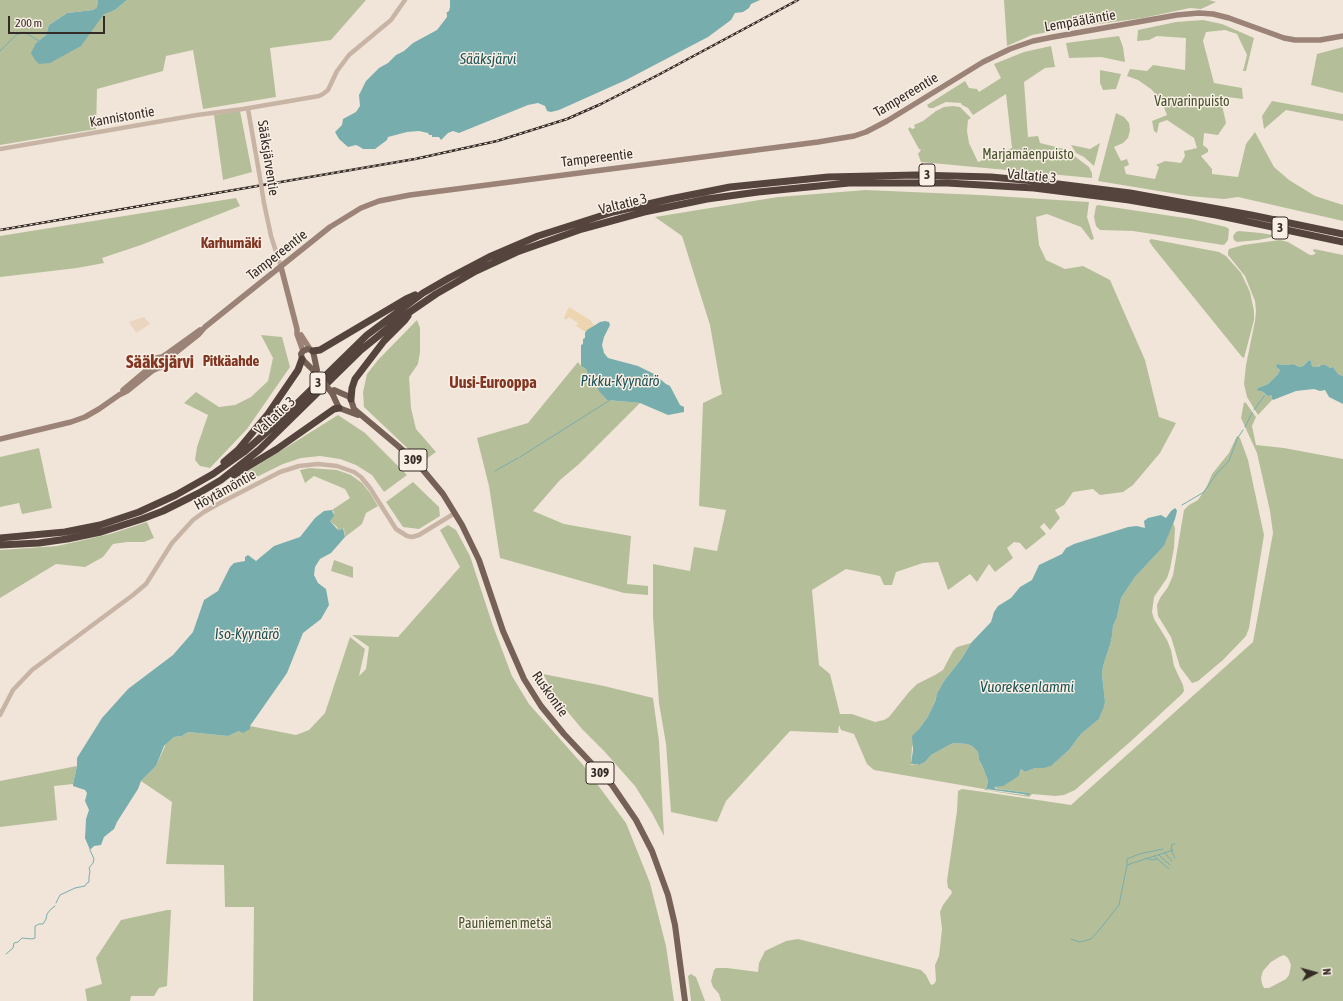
<!DOCTYPE html>
<html>
<head>
<meta charset="utf-8">
<style>
  body { margin:0 }
  #map { position:relative; width:1343px; height:1001px; overflow:hidden; background:#f1e5d9; font-family:"Asap Condensed",sans-serif }
  canvas { display:block }
  .north { position:absolute; left:1295px; top:953px; width:40px; height:40px; -webkit-text-stroke:3px #f9efe5; paint-order:stroke; rotate:84deg; font-size:11px; font-weight:700; line-height:16px; text-align:center; color:#342a26 }
  .north::after { content:''; display:block; margin:auto; width:14px; height:18px; background:#342a26; clip-path:polygon(50% 0,100% 100%,50% 72%,0 100%) }
  .scale { position:absolute; left:8px; top:16px; width:97px; height:18px; box-sizing:border-box; border:2px solid #342a26; border-top:0; padding-left:5px; font-size:12px; line-height:14px; white-space:nowrap; color:#342a26; -webkit-text-stroke:3px #f9efe5; paint-order:stroke }
</style>
</head>
<body>
<div id="map">
<canvas width="1343" height="1001"></canvas>
<div class="north">N</div>
<div class="scale">200 m</div>
</div>
<script>
const context = document.querySelector('canvas').getContext('2d');
context.lineJoin = 'round';
function fillPath(path, color) { context.fillStyle = color; context.fill(path, 'evenodd'); }
const toPath = rows => new Path2D(rows.map(r => 'M' + r).join(''));
function trace(path, color, width, dash) { context.strokeStyle = color; context.lineWidth = width; context.lineCap = dash ? 'butt' : 'round'; context.setLineDash(dash || []); context.stroke(path); }
function write(font, color, halo, rows, align = 'center') {
  context.font = font + ' "Asap Condensed",sans-serif'; context.lineWidth = 3; context.setLineDash([]); context.textBaseline = 'middle'; context.strokeStyle = halo; context.fillStyle = color; for (const [text, x, y, turn = 0] of rows) {
    context.save(); context.translate(x, y); context.rotate((+turn || 0) * Math.PI / 180); context.textAlign = isNaN(turn) ? turn : align; if (halo) context.strokeText(text, 0, 0); context.fillText(text, 0, 0); context.restore();
  }
}
fillPath(toPath([
  [0,0,98,0,97,7,93,10,67,13,49,25,46,35,36,43,80,46,104,13,115,10,127,0,366,0,331,40,270,48,276,97,203,109,193,50,166,56,163,71,97,89,96,129,0,145],
  [1004,0,1209,0,1216,2,1201,9,1190,8,1143,18,1069,28,1032,35,1007,46],
  [1203,20,1222,24,1254,38,1246,71,1243,71,1247,55,1237,34,1225,30,1206,32,1203,41,1214,83,1242,88,1243,99,1220,96,1226,123,1218,135,1204,133,1203,145,1208,149,1208,152,1201,156,1212,169,1212,174,1238,177,1246,144,1255,132,1274,167,1289,180,1315,196,1343,205,1343,221,1238,197,1224,199,1189,196,1098,181,1116,113,1124,117,1129,123,1130,130,1128,138,1123,143,1114,147,1121,161,1127,159,1129,165,1124,167,1126,174,1155,179,1159,167,1156,165,1165,161,1181,163,1185,156,1184,151,1197,148,1194,138,1167,120,1159,123,1157,133,1154,131,1152,121,1167,115,1161,100,1151,89,1138,80,1127,76,1130,69,1147,71,1153,65,1185,70,1186,38,1157,36,1149,40,1137,41,1138,30,1176,22],
  [1119,36,1123,47,1125,62,1101,57,1069,58,1066,43],
  [1051,46,1055,67,1045,68,1024,82,1028,137,1038,136,1040,143,1064,149,1069,152,1089,167,1092,173,1092,178,921,162,918,154,921,150,919,149,908,129,910,127,912,129,915,128,914,125,923,121,936,111,944,107,953,106,960,107,971,118,968,120,967,131,969,143,978,162,1012,148,1006,94,973,115,968,108,962,105,961,103,946,102,933,108,929,108,927,105,965,81,969,88,977,89,979,92,1001,78,994,64,1024,52],
  [1343,47,1343,93,1311,85,1317,54],
  [1100,70,1121,74,1116,89,1103,90,1100,83],
  [1272,101,1343,114,1343,121,1286,110,1264,129,1262,116],
  [240,111,252,172,223,180,214,115],
  [1100,143,1094,166,1084,157,1076,153,1071,145,1090,149],
  [866,190,980,195,1089,202,1087,217,1094,239,1091,240,1081,227,1047,214,1036,217,1039,245,1046,260,1065,269,1083,266,1110,280,1145,360,1159,417,1176,423,1160,453,1133,485,1123,492,1100,495,1093,489,1073,492,1064,505,1055,510,1060,518,1050,530,1044,523,1040,527,1046,534,1026,550,1020,543,1014,542,1007,548,1013,558,995,572,989,564,977,582,970,574,948,590,938,562,923,563,896,572,892,585,884,585,880,576,846,569,812,590,819,665,830,674,840,714,852,714,875,722,884,720,889,717,909,692,917,684,935,675,943,670,953,651,957,647,971,643,962,658,944,681,936,697,935,702,927,718,917,732,912,747,911,765,915,764,918,765,921,764,925,762,931,755,953,743,967,744,972,746,978,752,979,760,982,765,988,781,986,788,987,790,1024,795,1029,793,998,789,994,787,1020,773,1021,769,1025,772,1035,768,1044,768,1053,764,1069,750,1081,734,1099,719,1104,707,1105,702,1102,674,1103,666,1110,645,1112,636,1113,626,1117,617,1121,598,1135,577,1164,546,1173,523,1175,528,1174,548,1170,569,1167,578,1154,597,1152,612,1154,619,1167,640,1171,650,1174,666,1183,685,1184,691,1182,694,1130,742,1075,790,1064,795,1055,796,1032,794,1029,797,985,790,984,789,874,770,867,764,854,734,841,730,839,725,838,733,790,731,726,801,717,822,671,812,666,744,659,703,653,617,653,564,690,571,694,547,717,551,726,510,699,506,703,403,722,394,710,325,682,236,655,217,778,197],
  [236,198,240,206,141,245,102,258,104,263,77,268,0,277,0,236],
  [1098,205,1192,219,1226,227,1229,229,1228,240,1225,244,1223,245,1133,231,1100,230,1096,226,1094,217,1096,206],
  [1239,231,1261,233,1278,236,1258,240,1237,242,1234,240,1233,236,1236,232],
  [1151,239,1219,252,1226,256,1241,273,1250,292,1254,311,1254,320,1244,358,1242,357,1153,247,1149,241],
  [1280,240,1288,242,1310,255,1313,255,1316,253,1313,251,1314,249,1343,255,1343,376,1338,374,1333,367,1330,368,1326,365,1320,365,1318,367,1314,367,1312,366,1311,361,1309,360,1303,366,1300,367,1293,364,1287,365,1278,364,1276,367,1280,370,1278,374,1268,384,1258,388,1260,391,1263,392,1266,396,1272,394,1273,396,1272,400,1258,415,1247,397,1244,384,1246,365,1255,321,1256,311,1255,301,1245,276,1228,255,1228,252,1229,249,1243,245],
  [417,320,420,328,420,352,418,364,409,377,411,408,416,429,436,452,422,462,364,407,363,392,367,374,378,360],
  [261,335,282,337,290,367,247,429,210,468,200,466,195,460,197,447,208,415,184,403,196,392,219,407,235,405,251,397,268,381,273,358],
  [578,362,581,366,586,369,593,379,596,386,607,400,640,403,579,464,560,480,533,511,564,524,631,536,627,584,648,586,648,595,624,593,500,558,489,486,477,438,528,423],
  [1244,402,1246,403,1256,417,1252,426,1256,445,1284,448,1343,459,1343,1001,721,1001,719,994,713,987,711,981,714,970,716,968,727,968,758,972,759,963,765,951,786,941,798,939,921,970,926,975,931,985,934,984,936,981,935,965,939,956,942,929,940,912,943,905,952,893,951,890,948,888,947,881,957,811,958,791,962,789,984,792,1071,805,1253,642,1273,533,1270,511,1257,453,1241,418],
  [1284,955,1288,958,1291,965,1289,975,1286,979,1269,988,1264,988,1262,984,1261,978,1263,971,1271,962,1279,957],
  [338,415,365,433,407,475,384,492,372,475,356,465,340,459,320,456,301,458,283,464,200,505,194,505],
  [1237,436,1240,438,1248,460,1264,535,1249,628,1246,636,1223,660,1198,681,1192,683,1180,667,1171,637,1158,616,1157,605,1160,598,1168,587,1173,575,1184,510,1189,505,1198,500,1200,497,1207,486,1212,474,1229,453],
  [39,448,52,508,22,514,19,503,0,507,0,457],
  [310,468,337,470,351,475,362,483,370,493,378,506,366,513,362,524,345,537,344,529,343,528,340,530,338,530,337,527,330,521,334,512,332,510,350,498,345,489,314,476,305,483,300,470],
  [413,482,439,507,440,516,419,529,403,527,386,502],
  [147,522,154,538,144,542,127,542,113,544,103,557,85,567,56,564,0,598,0,550,57,546,110,534],
  [448,525,456,530,470,556,493,626,512,676,529,704,583,765,626,823,650,883,666,946,674,1001,253,1001,254,907,225,907,224,865,166,864,172,802,141,781,156,766,166,744,174,737,182,736,188,732,228,736,250,726,296,735,309,730,325,713,350,637,365,649,359,676,366,669,369,647,352,635,398,637,460,567,440,530],
  [334,560,353,567,353,578,331,571],
  [543,674,604,686,653,698,659,741,664,836,652,813,635,786,604,751,582,729,557,699],
  [77,766,73,784,54,786,57,820,0,827,0,781],
  [167,910,171,910,167,986,159,988,154,996,131,996,130,1001,87,1001,85,989,102,984,96,958,121,920],
  [691,974,696,977,705,1001,691,1001,688,976]
]), '#b4bf99');
fillPath(toPath([
  [569,307,590,320,594,325,586,332,576,326,578,323,569,317,566,320,564,318]
]), '#ecd5af');
fillPath(toPath([
  [144,317,150,324,136,333,129,322]
]), '#e9d5c0');
fillPath(toPath([
  [98,0,127,0,115,10,104,14,81,46,50,63,39,64,35,60,31,53,36,43,46,35,49,25,67,13,93,10,97,7],
  [450,0,760,0,751,4,749,8,743,12,735,13,731,20,708,37,626,80,559,110,551,112,547,111,545,106,538,103,528,105,459,133,453,131,448,133,441,140,439,137,432,137,432,135,429,135,428,133,419,131,407,132,388,137,387,140,375,149,363,149,360,147,356,145,348,147,339,139,335,132,342,125,343,119,356,112,360,106,359,95,366,81,379,68,388,63,396,55,404,51,413,43,437,30,447,17,447,14,446,13,449,11,450,7],
  [605,321,609,322,610,325,604,337,602,345,604,353,608,358,638,366,654,374,666,384,670,386,680,405,684,407,684,412,668,415,640,403,607,400,599,391,593,379,590,377,586,369,581,366,581,345,583,344,583,339,585,338,585,333,587,330,600,322],
  [1309,360,1311,361,1312,366,1314,367,1318,367,1321,365,1326,365,1330,368,1333,367,1338,374,1343,376,1343,404,1329,397,1325,390,1320,391,1314,389,1296,391,1273,400,1272,399,1272,395,1267,396,1263,392,1257,390,1258,388,1268,384,1278,374,1280,370,1276,367,1277,364,1287,365,1293,364,1300,367,1303,366],
  [1175,508,1176,509,1177,511,1175,519,1164,546,1135,577,1121,598,1117,617,1113,626,1112,636,1110,645,1103,666,1102,674,1105,702,1104,707,1099,719,1081,734,1069,750,1051,766,1044,768,1035,768,1025,772,1021,769,1019,775,1017,777,1003,786,994,787,996,789,1029,793,1030,795,986,789,988,781,982,765,979,760,978,752,972,746,967,744,953,743,931,755,925,762,919,765,915,764,911,764,913,750,912,736,919,729,927,718,935,702,937,694,944,681,962,658,971,643,991,622,994,612,998,606,1011,598,1020,587,1032,580,1039,565,1062,554,1066,548,1074,544,1128,527,1137,526,1145,528,1144,521,1148,518,1161,515,1166,518,1171,511],
  [332,510,334,516,330,521,338,530,340,530,343,528,345,537,331,553,320,559,315,567,314,575,318,583,326,589,329,605,321,619,303,633,287,673,250,726,250,729,243,733,239,731,228,736,188,732,182,736,174,737,164,746,156,766,141,781,138,789,117,822,114,829,104,837,101,845,94,846,90,850,85,838,86,819,89,810,85,801,87,793,85,790,73,786,73,784,77,766,77,758,102,718,128,689,173,655,193,632,204,600,218,591,230,567,234,563,245,561,245,557,248,555,256,561,274,546,300,537,315,518,324,511]
]), '#78adad');
trace(toPath([
  [0,51,16,35,24,32,39,41],
  [1254,410,1265,395],
  [1245,427,1252,413],
  [520,457,610,400],
  [495,471,518,458],
  [1182,505,1204,492,1217,473,1229,461,1237,439,1243,430],
  [1175,844,1172,844,1171,850,1175,858],
  [1164,852,1172,861],
  [1159,855,1170,865],
  [1154,856,1169,869],
  [1146,858,1152,860,1157,859],
  [1127,865,1127,859,1139,854,1163,849],
  [56,903,60,895,75,888,85,886,87,883,89,882,89,877,90,871,89,868,93,863,94,859,90,850],
  [1071,939,1080,942,1091,939,1100,929,1119,905,1127,865,1173,850],
  [6,954,13,948,14,943,18,942,22,938,32,939,35,938,35,926,39,924,43,924,46,919,47,914,51,909,55,906]
]), '#78adad', 1);
trace(toPath([
  [248,109,259,172],
  [0,149,197,115,243,109,319,96,323,94,328,90,337,71,349,55,391,20,405,0],
  [264,203,271,236,281,267],
  [0,715,13,690,32,670,133,595,146,584,172,543,193,520,204,512,220,503,280,472,299,466,318,464,337,466,354,472,361,477,370,488,396,529,407,536,412,537,419,535,455,513]
]), '#c8b4a5', 4.5);
trace(toPath([
  [281,267,297,329,297,334,303,351],
  [301,335,310,349],
  [123,390,149,368,156,358,162,357,168,353,200,330],
  [0,439,71,422,85,417,99,409,119,395,127,391,152,371,158,368,163,367,165,361,199,334,205,327,330,227,361,208,379,201,410,195,818,142,854,136,866,132,887,121,983,62,1010,49,1033,41,1053,37,1177,15,1199,13,1213,14,1229,18,1284,38,1295,40,1320,40,1343,36]
]), '#9c8377', 5.5);
trace(toPath([
  [315,372,302,359,301,354,303,351,308,349,313,351,317,370],
  [334,390,350,397,354,409,398,446,418,464,443,494,462,525,479,560,503,631,524,679,541,706,564,734,612,785,636,820,652,851,668,895,675,925,685,1001],
  [332,393,339,408,358,415]
]), '#766157', 6);
trace(toPath([
  [313,351,320,350,406,299,415,295],
  [351,399,352,388,355,379,384,341,405,320,408,316],
  [224,462,238,450,268,414,298,370,302,359],
  [234,475,277,449,334,409,339,408],
  [0,538,65,532,100,525,139,512,176,495,213,474,244,452,276,424,367,335,423,293,449,278,489,257,538,236,613,212,670,199,730,187,828,177,916,175,991,177,1034,181,1130,193,1251,215,1343,234],
  [0,545,39,543,67,539,101,532,142,519,163,511,199,493,221,480,259,450,361,350,398,320,436,294,476,271,517,252,582,229,644,212,707,199,758,192,849,183,947,183,1034,188,1129,200,1216,215,1343,242]
]), '#55443d', 7);
const rail = toPath([
  [0,230,415,159,497,141,567,119,601,104,660,74,798,0]
]);
trace(rail, '#342a26', 2.5);
trace(rail, '#f9efe5', 1, [3]);
trace(toPath([
  [259,172,264,203]
]), '#c8b4a5', 4.5);
trace(toPath([
  [315,372,332,393]
]), '#766157', 6);
for (const [x, y, w] of [
  [927,175,16],
  [1280,228,16],
  [318,383,16],
  [413,460,28],
  [600,773,28]
]) { const box = new Path2D(); box.roundRect(x - w / 2, y - 11, w, 22, 3); context.fillStyle = '#f9efe5'; context.fill(box); trace(box, '#342a26', 1); }
write('bold 13px', '#342a26', null, [
  ["3",927,175],
  ["3",1280,228],
  ["3",318,383],
  ["309",413,460],
  ["309",600,773]
]);
write('14px', '#342a26', '#f9efe5', [
  ["Lempääläntie",1080,21,-10],
  ["Tampereentie",906,95,-31],
  ["Kannistontie",122,117,-10],
  ["Sääksjärventie",268,158,81],
  ["Tampereentie",597,158,-7],
  ["Valtatie 3",1032,176,5],
  ["Valtatie 3",623,204,-14],
  ["Tampereentie",277,255,-38],
  ["Valtatie 3",275,416,-43],
  ["Höytämöntie",225,490,-29],
  ["Ruskontie",550,694,55]
]);
write('14px', '#45522b', '#f9efe5', [
  ["Varvarinpuisto",1192,102],
  ["Marjamäenpuisto",1028,155],
  ["Pauniemen metsä",505,924]
]);
write('italic 15px', '#1d5355', '#f9efe5', [
  ["Sääksjärvi",488,59],
  ["Pikku-Kyynärö",620,381],
  ["Iso-Kyynärö",247,634],
  ["Vuoreksenlammi",1027,687]
]);
write('bold 15px', '#823521', '#f9efe5', [
  ["Karhumäki",231,243],
  ["Pitkäahde",231,361]
]);
write('bold 16px', '#823521', '#f9efe5', [
  ["Uusi-Eurooppa",493,383]
]);
write('bold 18px', '#823521', '#f9efe5', [
  ["Sääksjärvi",160,362]
]);
</script>
</body>
</html>
